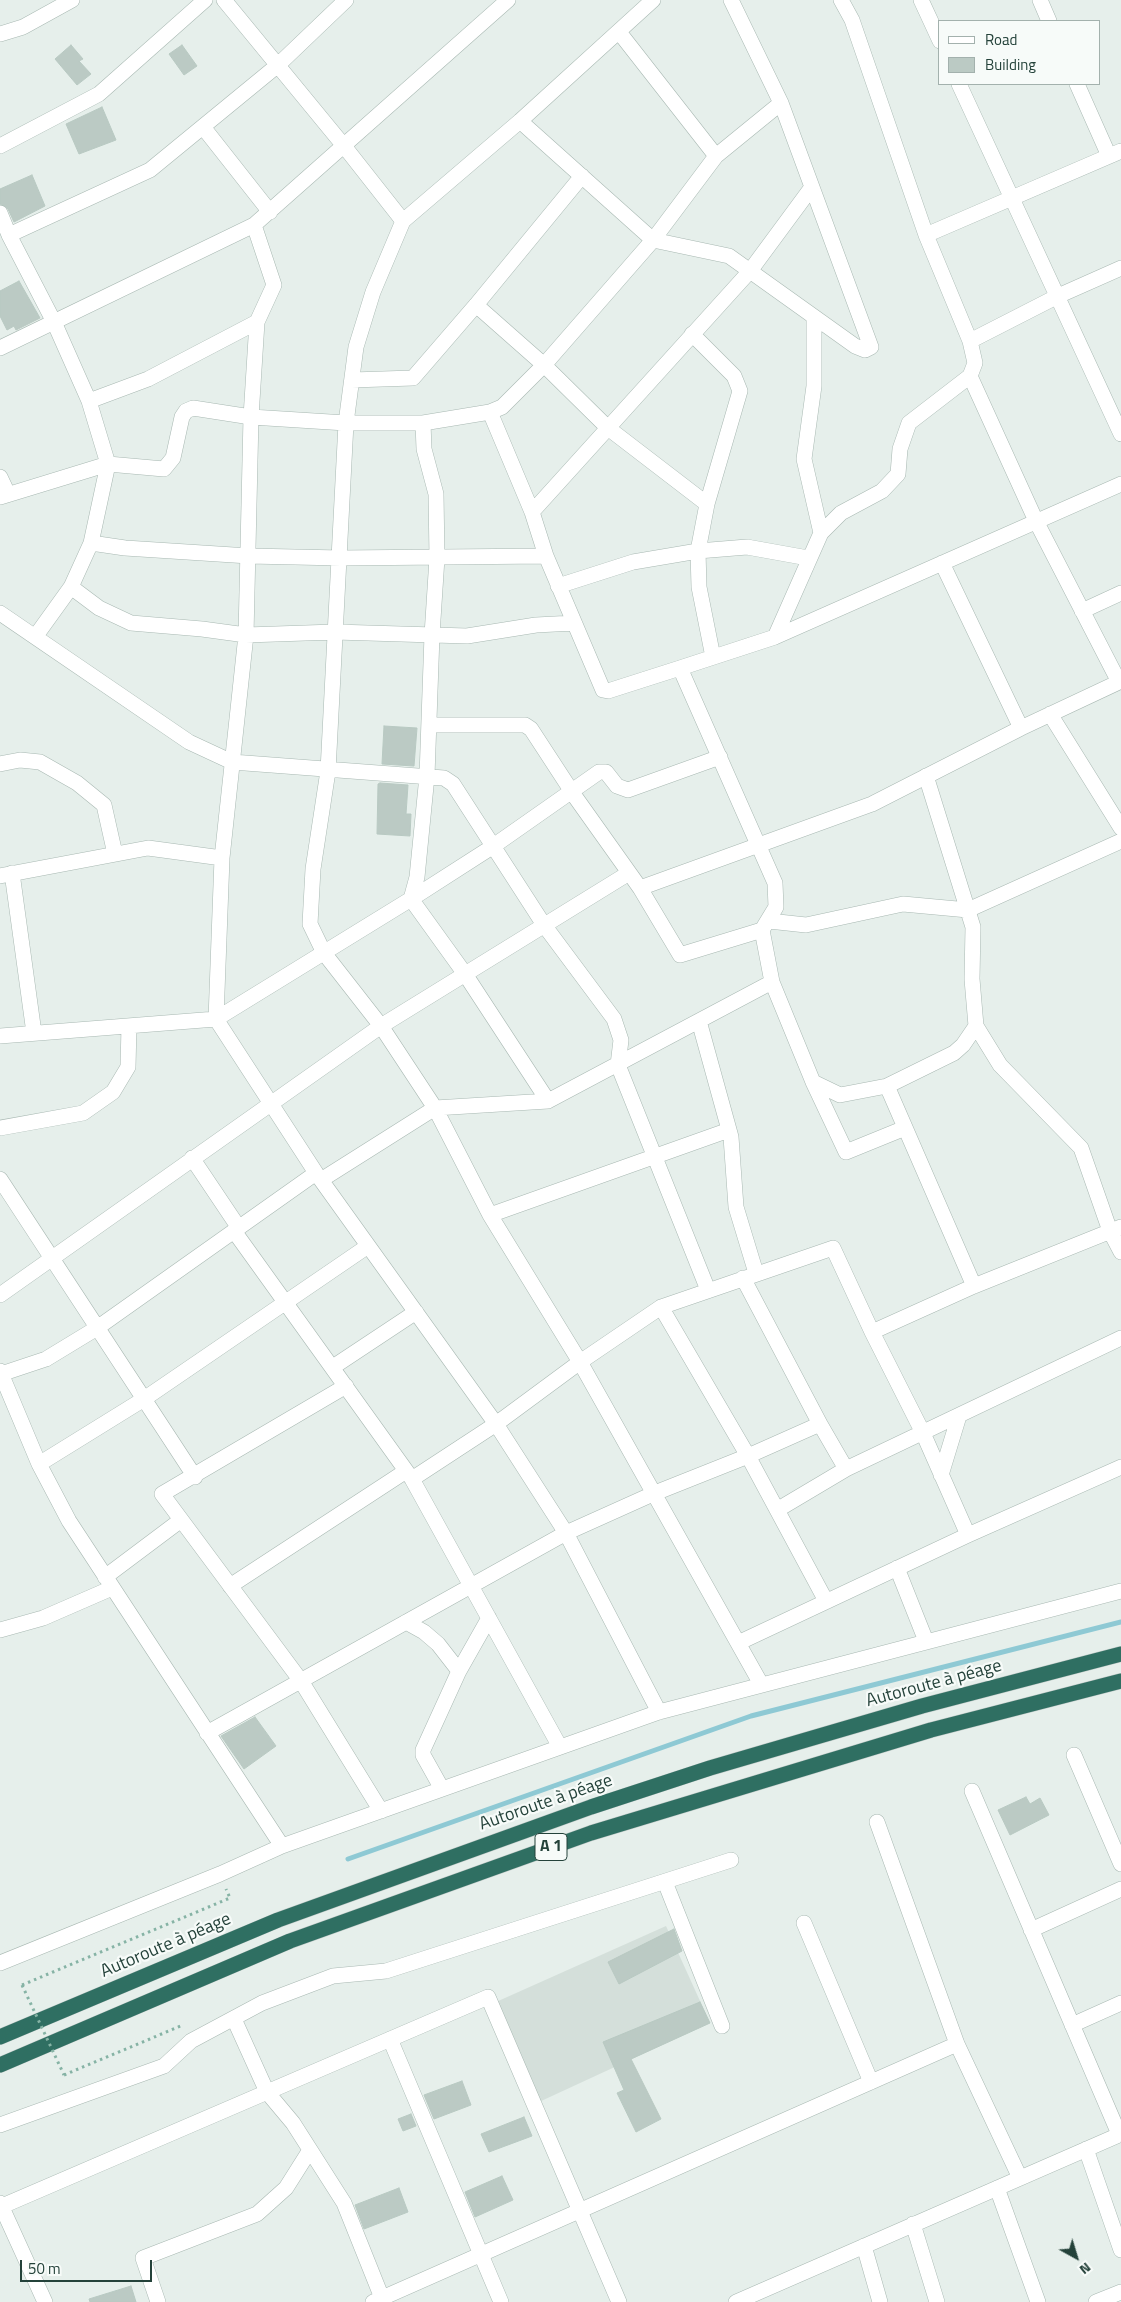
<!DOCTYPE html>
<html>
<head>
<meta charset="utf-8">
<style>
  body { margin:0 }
  #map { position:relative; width:1121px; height:2302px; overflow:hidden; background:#e6efeb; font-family:"Titillium Web",sans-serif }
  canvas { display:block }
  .legend { position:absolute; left:938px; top:20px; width:162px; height:65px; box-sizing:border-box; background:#f7fbf9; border:1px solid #a3b1ad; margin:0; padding:6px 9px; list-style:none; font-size:15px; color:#24423a }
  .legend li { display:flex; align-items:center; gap:10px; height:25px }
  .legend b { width:25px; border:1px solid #a3b1ad }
  .north { position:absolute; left:1051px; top:2232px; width:50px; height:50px; -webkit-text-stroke:4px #f7fbf9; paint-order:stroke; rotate:141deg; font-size:14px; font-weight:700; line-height:20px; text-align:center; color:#24423a }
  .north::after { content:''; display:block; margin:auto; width:18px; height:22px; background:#24423a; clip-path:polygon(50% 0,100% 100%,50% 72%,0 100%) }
  .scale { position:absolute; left:20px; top:2260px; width:132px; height:22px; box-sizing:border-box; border:2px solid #24423a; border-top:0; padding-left:6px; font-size:15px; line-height:18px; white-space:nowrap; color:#24423a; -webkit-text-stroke:4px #f7fbf9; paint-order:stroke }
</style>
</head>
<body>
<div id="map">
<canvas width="1121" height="2302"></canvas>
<ul class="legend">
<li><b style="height:6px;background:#fff"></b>Road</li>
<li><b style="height:14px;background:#bbcac4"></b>Building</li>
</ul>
<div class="north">N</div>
<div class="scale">50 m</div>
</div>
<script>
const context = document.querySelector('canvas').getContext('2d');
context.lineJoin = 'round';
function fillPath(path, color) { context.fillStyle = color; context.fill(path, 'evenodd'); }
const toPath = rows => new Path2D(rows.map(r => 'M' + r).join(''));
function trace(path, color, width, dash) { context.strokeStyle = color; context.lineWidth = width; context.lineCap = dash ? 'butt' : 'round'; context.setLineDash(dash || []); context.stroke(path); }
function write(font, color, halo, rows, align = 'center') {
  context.font = font + ' "Titillium Web",sans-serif'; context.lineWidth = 4.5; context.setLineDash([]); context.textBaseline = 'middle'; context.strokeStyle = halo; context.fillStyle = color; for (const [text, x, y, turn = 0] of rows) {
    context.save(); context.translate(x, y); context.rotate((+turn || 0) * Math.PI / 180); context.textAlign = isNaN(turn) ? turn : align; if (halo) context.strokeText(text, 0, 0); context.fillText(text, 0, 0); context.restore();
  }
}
fillPath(toPath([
  [666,1926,710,2023,539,2102,496,2002]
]), '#d4dfda');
trace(toPath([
  [348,1859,751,1716,1121,1622]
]), '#8ec9d4', 5);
const building = toPath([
  [71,45,83,59,79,61,91,74,77,85,55,59,71,45],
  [182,45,197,66,184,75,169,54,182,45],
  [102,107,116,140,79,154,66,124,102,107],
  [32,175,45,206,14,222,8,209,0,204,0,189,32,175],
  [19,281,40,318,16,330,14,326,7,330,0,316,0,291,19,281],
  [384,726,417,728,414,766,382,764,384,726],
  [380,783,408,785,406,814,411,814,410,836,377,834,378,784,380,783],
  [255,1717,276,1746,244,1769,221,1736,255,1717],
  [1026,1797,1030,1804,1040,1798,1049,1815,1010,1835,998,1810,1026,1797],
  [674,1929,682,1951,619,1984,608,1962,674,1929],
  [700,2002,710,2023,631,2059,661,2119,636,2132,617,2093,624,2090,603,2042,700,2002],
  [462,2081,471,2105,434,2119,424,2095,462,2081],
  [411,2114,416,2126,403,2131,398,2119,411,2114],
  [524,2117,532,2136,489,2152,481,2134,524,2117],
  [502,2176,513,2200,475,2217,465,2192,502,2176],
  [399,2188,408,2212,364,2229,355,2205,399,2188],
  [131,2286,136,2302,90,2302,89,2299,131,2286]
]);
fillPath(building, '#bbcac4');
trace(building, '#b8c9c2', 1);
const minor = toPath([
  [224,0,344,146,403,221],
  [653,0,520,121,403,221,373,292,356,347,346,423,328,771,313,869,310,924,324,953,381,1026,435,1108,490,1215,580,1362,761,1684],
  [921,0,940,41],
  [1040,0,1049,21],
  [0,34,23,27,72,0],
  [959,84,1121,434],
  [1077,84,1109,156],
  [520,121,653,240,729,256,855,346,865,350,871,347,781,103,731,0],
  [203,127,270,212],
  [0,146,99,94,205,0],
  [716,156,781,103],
  [0,213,9,235,54,322,89,401,108,464,91,543,71,587,99,608,131,623,202,629,246,635,335,632,467,636,536,625,574,623],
  [254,225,274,285,257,322,251,417,246,635,222,858,216,1019,316,1173,496,1424,566,1533,659,1712],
  [9,235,150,170,278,65,346,0],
  [926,235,1121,151],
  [476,305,544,365,608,428,707,504],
  [814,317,814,386,804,459,821,533],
  [692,334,734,376,740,391,707,504,698,551,699,587,713,657],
  [970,341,1058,296,1121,268],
  [0,348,254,225,508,0],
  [352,380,413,378,476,305,582,176],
  [89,401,148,379,257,322],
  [490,412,532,512],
  [423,423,424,449,436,494,437,558,432,635,427,776,417,877,411,899,465,974,548,1101],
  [0,477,8,494],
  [0,497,108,464,164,469,173,458,182,417,186,411,193,408,251,417,346,423,423,423,490,412,502,407,544,365,653,240,716,156,619,32],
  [91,543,125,548,249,556,341,558,546,556],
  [942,563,1021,728],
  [558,586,633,562,698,551,747,547,808,558],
  [1082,611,1121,593],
  [0,613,189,742,232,762,444,778,453,784,544,925,614,1019,621,1040,618,1065,708,1290],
  [35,637,71,587],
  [775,637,821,533,841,513,882,491,898,474,900,449,909,423,970,376,975,363,970,341,926,235,852,20,841,0],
  [680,668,608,691,603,690,546,556,532,512,750,271,812,187],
  [1050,714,1121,828],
  [429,725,525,725,531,729,576,798,640,888,680,955,762,930],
  [0,764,20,760,40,762,77,783,104,805,115,854],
  [926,776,973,927,972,979,976,1026,1000,1065,1081,1148,1110,1231,1121,1252],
  [12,873,34,1033],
  [0,876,148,848,222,858],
  [640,888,872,804,1021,728,1119,682,1036,521,970,376],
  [769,921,806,925,903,904,968,910,1121,841],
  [699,1021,731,1137,736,1207,756,1273],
  [0,1036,216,1019,411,899,492,847,599,772,606,772,617,786,628,790,720,757],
  [813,1082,846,1152,905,1128],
  [887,1086,954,1053,963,1045,976,1026],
  [0,1128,83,1113,113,1092,128,1067,129,1026],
  [192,1158,239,1228],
  [0,1179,195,1477],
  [321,1180,435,1108,548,1101,772,982],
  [490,1215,729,1130],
  [234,1231,412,1479,560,1747],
  [743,1278,820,1424],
  [974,1286,887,1086,840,1095,813,1082,772,982,762,930,776,907,775,883,680,668,775,637,1121,484],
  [0,1295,381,1026,629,873],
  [661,1307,748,1456,826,1601],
  [872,1332,974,1286,1121,1227],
  [333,1367,416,1312],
  [0,1371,39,1464,69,1521,282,1846],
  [1,1374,46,1359,97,1328,316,1173],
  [346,1386,162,1494,301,1681,381,1811],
  [39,1464,144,1399,368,1246],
  [846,1469,1121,1338],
  [941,1475,959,1416],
  [412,1479,496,1424,580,1362,661,1307,833,1248,872,1332,923,1433,968,1535],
  [897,1568,926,1641],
  [105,1577,181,1520],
  [230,1586,406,1471],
  [406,1622,424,1632,438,1644,459,1671],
  [0,1630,43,1618,112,1588],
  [738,1643,968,1535,1121,1467],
  [207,1733,566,1533,655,1493,748,1456,820,1424,846,1469,777,1510],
  [1074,1755,1121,1864],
  [442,1789,423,1755,423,1750,459,1671,489,1618],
  [972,1791,1119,2134],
  [877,1822,957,2044,1020,2178],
  [665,1882,722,2026],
  [804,1923,871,2082],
  [1031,1930,1121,1889],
  [0,1963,220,1874,282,1846,659,1712,1121,1591],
  [234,2019,267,2092,293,2123,344,2203,382,2298],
  [1072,2025,1121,2003],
  [390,2039,501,2302],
  [0,2125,164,2066,191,2041,262,2003,333,1976,386,1971,731,1860],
  [1086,2149,1121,2250],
  [997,2188,1038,2302],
  [0,2203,45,2302],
  [0,2207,488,1997,619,2302],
  [913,2224,937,2302],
  [864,2246,880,2302],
  [158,2302,143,2258,257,2214,286,2188,310,2150],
  [373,2302,957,2044],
  [736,2302,1121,2134],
  [1096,2302,1121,2292]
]);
const highway = toPath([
  [0,2037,278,1920,591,1807,710,1768,922,1706,1121,1654],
  [0,2065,290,1941,591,1833,931,1730,1121,1681]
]);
trace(minor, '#a8b8b2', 16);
trace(highway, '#c2cac8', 16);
trace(toPath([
  [22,1985,230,1898,226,1889],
  [64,2075,183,2025]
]), '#86b3a5', 3, [2.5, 4]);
trace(minor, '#fff', 15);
trace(highway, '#2f6f62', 15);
trace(toPath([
  [22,1985,64,2075]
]), '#86b3a5', 3, [2.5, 4]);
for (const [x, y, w] of [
  [551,1847,32]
]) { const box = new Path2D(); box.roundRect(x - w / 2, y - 13.5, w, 27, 4); context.fillStyle = '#f7fbf9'; context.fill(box); trace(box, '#24423a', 1); }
write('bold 16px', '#24423a', null, [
  ["A 1",551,1847]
]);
write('18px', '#24423a', '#f7fbf9', [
  ["Autoroute à péage",934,1684,-15],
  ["Autoroute à péage",546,1803,-19],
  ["Autoroute à péage",166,1946,-23]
]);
</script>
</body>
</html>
